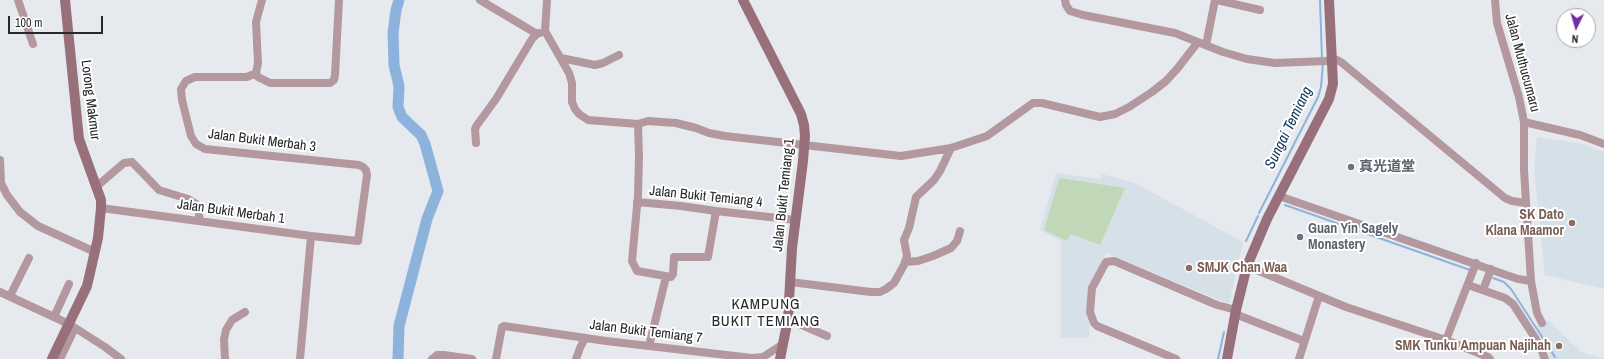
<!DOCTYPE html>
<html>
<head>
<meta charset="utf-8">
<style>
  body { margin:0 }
  #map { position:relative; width:1604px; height:359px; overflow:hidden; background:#e6eaee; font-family:"Archivo Narrow",sans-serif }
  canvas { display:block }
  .north { position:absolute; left:1556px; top:8px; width:40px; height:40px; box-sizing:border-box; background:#fff; border:1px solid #a9a9a9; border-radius:50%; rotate:185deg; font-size:11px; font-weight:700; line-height:16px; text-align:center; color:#272829 }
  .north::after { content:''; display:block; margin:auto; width:14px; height:18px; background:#722fa4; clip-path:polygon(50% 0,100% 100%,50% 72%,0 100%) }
  .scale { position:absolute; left:8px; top:16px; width:95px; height:18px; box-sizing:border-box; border:2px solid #272829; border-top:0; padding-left:5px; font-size:12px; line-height:14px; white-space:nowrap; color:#272829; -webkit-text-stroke:3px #fff; paint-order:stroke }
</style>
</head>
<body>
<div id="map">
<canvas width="1604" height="359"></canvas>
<div class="north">N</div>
<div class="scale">100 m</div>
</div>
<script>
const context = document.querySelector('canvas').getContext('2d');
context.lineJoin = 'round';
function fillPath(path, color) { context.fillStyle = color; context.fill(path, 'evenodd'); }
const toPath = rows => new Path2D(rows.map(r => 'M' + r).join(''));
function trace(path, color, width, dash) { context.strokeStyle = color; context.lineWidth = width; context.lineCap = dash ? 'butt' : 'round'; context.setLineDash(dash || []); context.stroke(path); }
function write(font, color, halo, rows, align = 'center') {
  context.font = font + ' "Archivo Narrow","Noto Sans SC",sans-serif'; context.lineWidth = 4; context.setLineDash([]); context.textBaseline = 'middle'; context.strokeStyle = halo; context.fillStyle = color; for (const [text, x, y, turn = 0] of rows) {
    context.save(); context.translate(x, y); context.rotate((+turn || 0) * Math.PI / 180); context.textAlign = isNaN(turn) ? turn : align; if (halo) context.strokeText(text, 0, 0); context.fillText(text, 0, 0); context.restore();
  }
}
fillPath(toPath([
  [1537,137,1583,144,1604,152,1604,289,1545,275,1534,171],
  [1056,173,1100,179,1102,174,1135,183,1243,242,1229,304,1106,253,1091,283,1089,338,1061,338,1061,241,1040,230],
  [1549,321,1581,352,1604,359,1551,359,1536,326]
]), '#d5e0e8');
fillPath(toPath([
  [1059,178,1125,188,1100,245,1071,234,1067,241,1044,230]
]), '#c0d8b7');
trace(toPath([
  [1320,0,1322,59],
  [1285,205,1470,270],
  [1259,213,1318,97,1321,87,1323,63],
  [1246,241,1258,216],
  [1493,278,1504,282,1511,289,1555,357],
  [1218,359,1224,332]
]), '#8db3dd', 2);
trace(toPath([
  [398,359,399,326,427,219,438,191,425,144,421,135,402,117,398,107,399,86,394,65,393,33,396,10,399,0]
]), '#8db3dd', 11);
trace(toPath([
  [18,0,33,44],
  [480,0,537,34],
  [547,0,545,31,569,73,572,83,572,102,575,109,579,114,588,120,638,124,648,121,676,123,696,128,709,133,725,136,901,156,951,148,987,136,1033,103,1042,103,1100,117,1115,114,1129,107,1152,92,1166,81,1177,69,1198,42],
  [1065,0,1066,5,1070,11,1083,15,1175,33,1223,52,1247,59,1275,63,1326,61,1335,59,1341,62,1505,198,1512,201,1526,203],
  [1217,0,1260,10],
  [1495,0,1497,23,1519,97,1524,122,1524,170,1531,281,1537,313,1542,323],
  [1206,45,1215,0],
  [561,58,595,65,603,63,619,55],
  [256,73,258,77,270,83,330,83,334,80,335,75,339,0],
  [256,73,258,63,256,22,262,0],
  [1524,122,1580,135,1604,144],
  [638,124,639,157,638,195,632,261,637,271,671,277,673,274,674,257,708,257,716,211],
  [476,143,475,129,477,125,496,99,532,39,537,34,545,31],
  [0,160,1,183,7,195,20,212,38,226,95,252],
  [96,187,124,163,132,162,159,190,188,199,196,204,198,208,200,221],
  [1279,196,1518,279,1531,281],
  [637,202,681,206,716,211,796,220],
  [101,208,311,236,358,241,367,175,366,170,363,167,359,165,205,149,196,144,191,136,182,100,181,89,186,81,195,77,247,77,256,73],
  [905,262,918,261,933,256,951,248,957,241,960,231],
  [1476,263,1446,340,1488,357,1490,359],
  [1247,266,1346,307,1446,340],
  [790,282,871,292,880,292,886,289,894,283,904,265,907,256,904,240,909,228,916,197,934,180,940,171,951,148],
  [1468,285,1505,298,1513,304,1539,344,1545,359],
  [1483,290,1491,269],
  [0,292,69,324,105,347,121,359],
  [10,296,29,258],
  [1235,314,1304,341],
  [54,317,69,284],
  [788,319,827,336],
  [649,346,666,277],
  [60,359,75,328],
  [225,359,224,339,226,330,232,320,245,312],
  [300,359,311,236],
  [432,359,437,355,444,355,472,359],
  [496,359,502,327,504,326,606,341,752,358,763,357,783,344],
  [576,359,580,348,585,338],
  [1176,359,1097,326,1094,323,1090,312,1092,288,1106,262,1114,261,1217,305,1236,310],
  [1299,359,1319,296]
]), '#b3989f', 8);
trace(toPath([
  [743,0,801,114,804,125,805,136,803,161,792,248,788,319,780,359],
  [52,359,87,286,98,238,101,208,101,200,79,139,65,0],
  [1227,359,1236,310,1247,266,1267,219,1329,99,1333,84,1329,0]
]), '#97707b', 10);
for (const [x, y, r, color] of [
  [1351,167,4,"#6b7280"],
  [1572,223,4,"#8d6e63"],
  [1300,237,4,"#6b7280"],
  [1189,268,4,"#8d6e63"],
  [1559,346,4,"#8d6e63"]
]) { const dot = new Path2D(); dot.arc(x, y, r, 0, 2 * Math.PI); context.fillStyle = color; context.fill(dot); trace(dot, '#fff', 1.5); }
write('14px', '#272829', '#fff', [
  ["Jalan Muthucumaru",1522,63,75],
  ["Lorong Makmur",90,100,83],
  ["Jalan Bukit Merbah 3",262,141,7],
  ["Jalan Bukit Temiang 1",784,195,-84],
  ["Jalan Bukit Temiang 4",706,197,6],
  ["Jalan Bukit Merbah 1",231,212,8],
  ["Jalan Bukit Temiang 7",646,332,7]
]);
write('bold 14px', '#5b616d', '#fff', [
  ["真光道堂",1359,167],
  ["Guan Yin Sagely",1308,229],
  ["Monastery",1308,245]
], 'left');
write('bold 14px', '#785e54', '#fff', [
  ["SK Dato",1564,215],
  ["Klana Maamor",1564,231],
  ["SMJK Chan Waa",1197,268,"left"],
  ["SMK Tunku Ampuan Najihah",1551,346]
], 'right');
write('italic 15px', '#0b355c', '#fff', [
  ["Sungai Temiang",1289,128,-64]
]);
context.letterSpacing = '1px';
write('15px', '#272829', '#fff', [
  ["KAMPUNG",766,305],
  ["BUKIT TEMIANG",766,322]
]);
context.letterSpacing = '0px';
</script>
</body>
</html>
